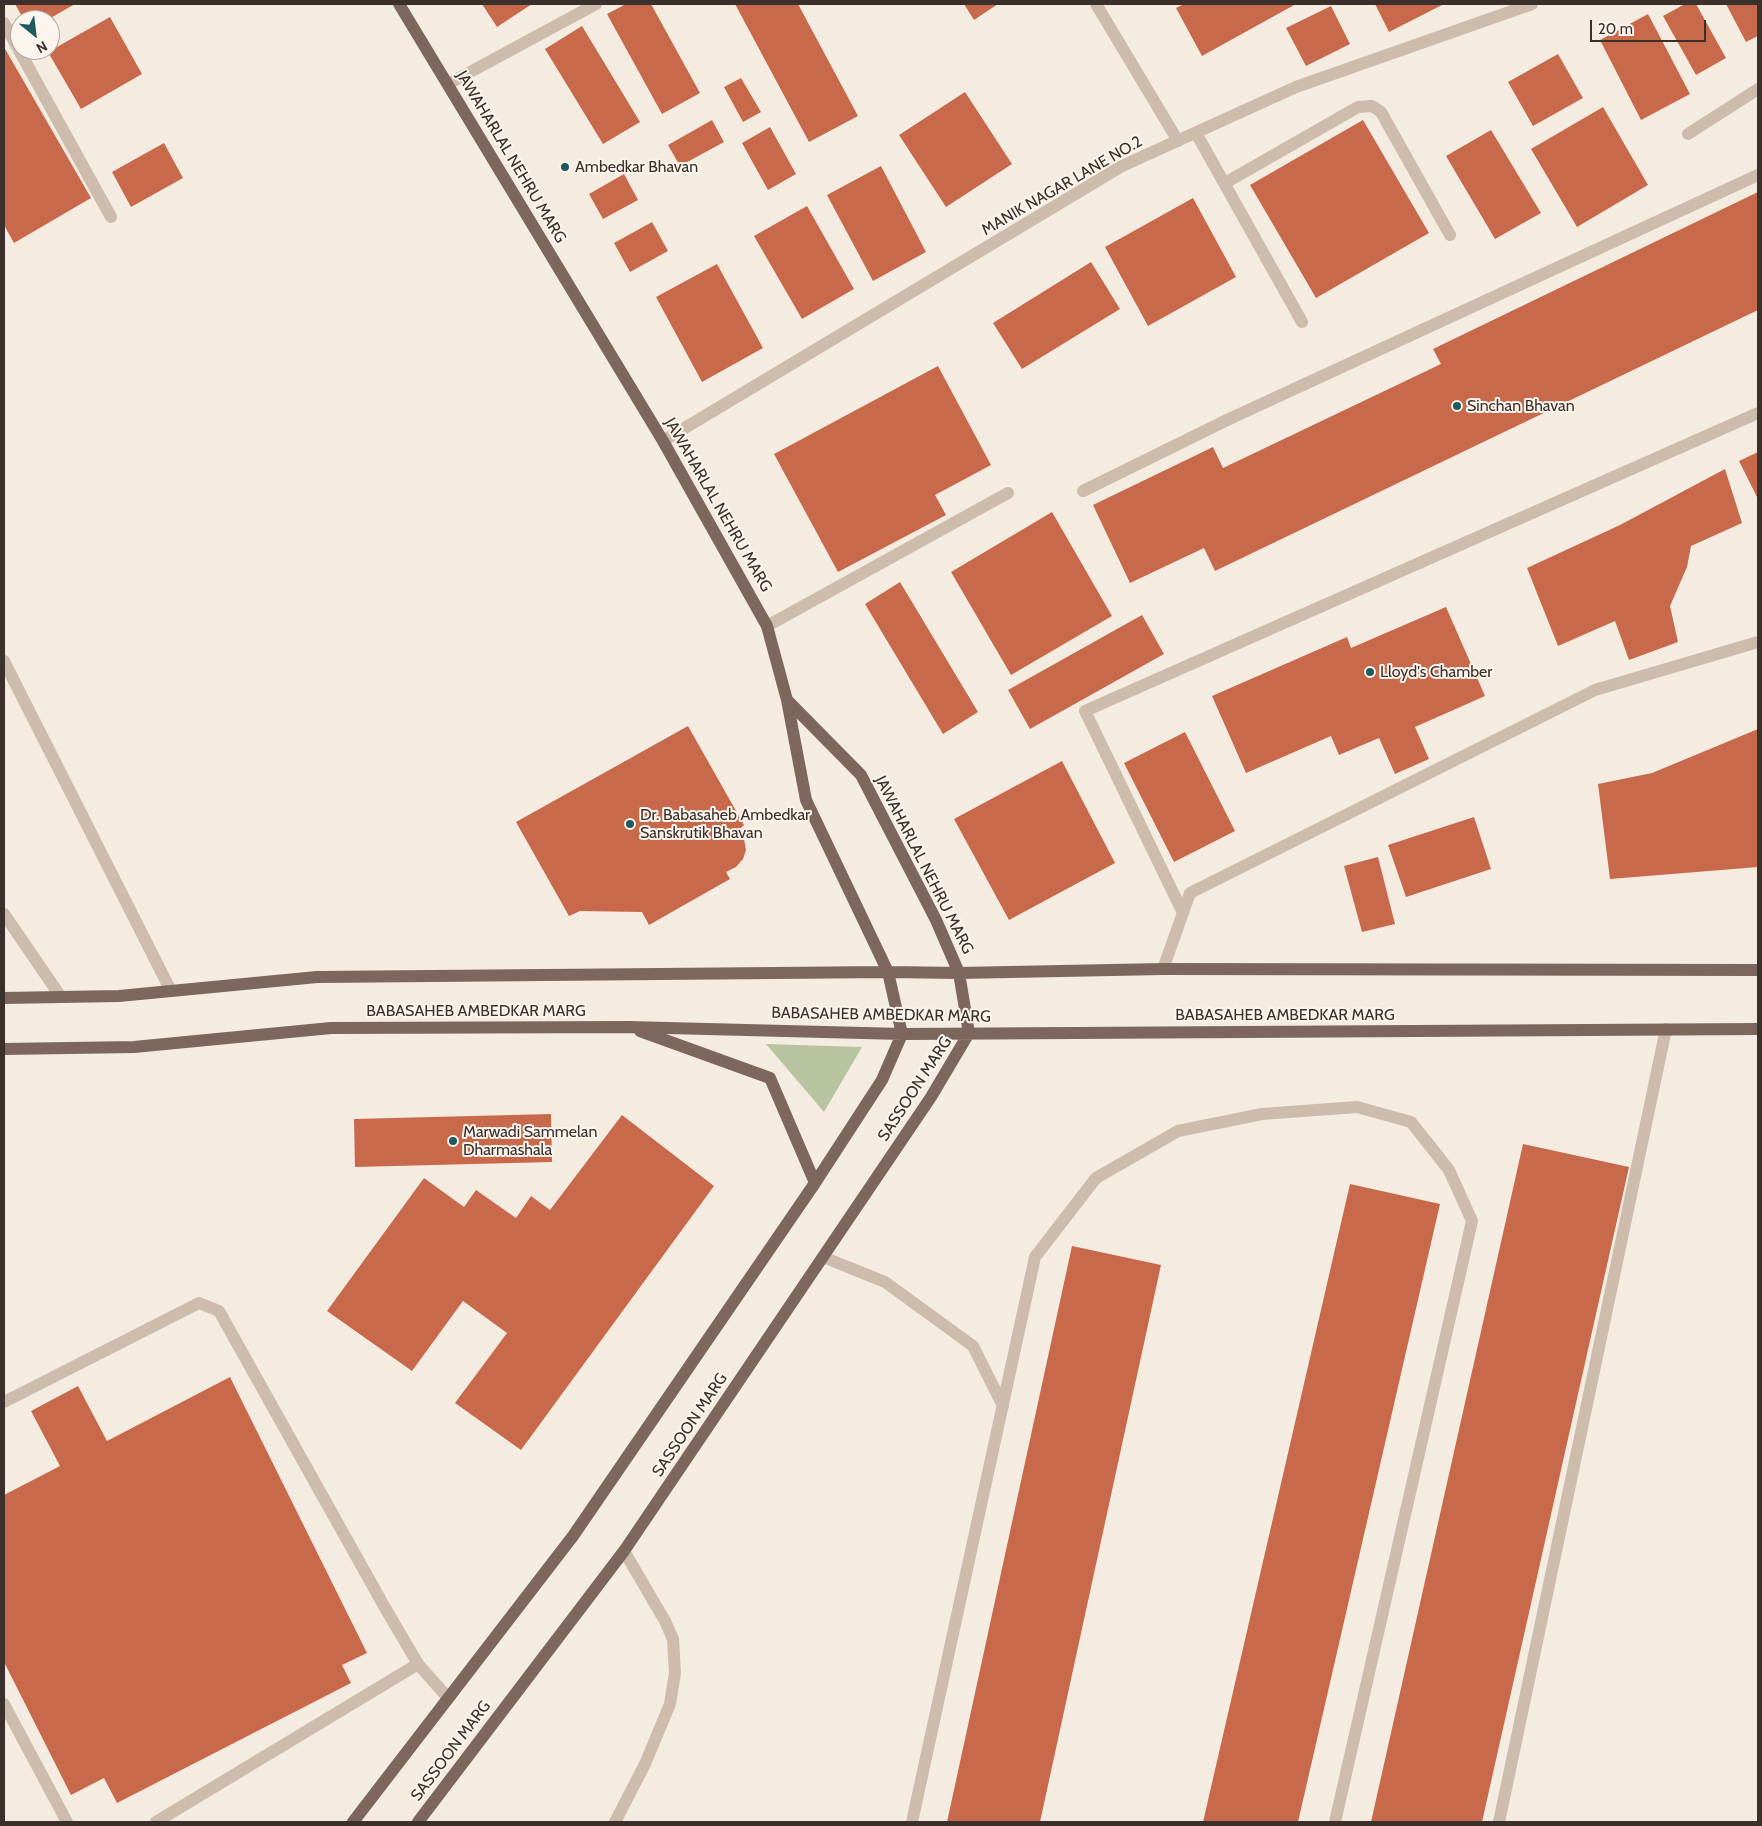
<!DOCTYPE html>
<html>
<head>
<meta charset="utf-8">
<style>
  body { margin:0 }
  #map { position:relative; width:1762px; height:1826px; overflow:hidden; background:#f4ebe1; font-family:Cabin,sans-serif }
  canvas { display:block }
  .frame { position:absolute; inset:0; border:5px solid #3b302b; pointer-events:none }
  .north { position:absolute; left:10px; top:10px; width:50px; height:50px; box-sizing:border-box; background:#fbf5ee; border:1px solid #aea6a0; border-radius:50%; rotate:151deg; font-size:14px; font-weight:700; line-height:20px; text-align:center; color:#3b302b }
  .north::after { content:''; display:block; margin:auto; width:18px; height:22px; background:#1f5a5e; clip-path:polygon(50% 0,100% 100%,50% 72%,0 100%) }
  .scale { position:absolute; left:1590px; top:20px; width:116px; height:22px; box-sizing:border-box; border:2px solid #3b302b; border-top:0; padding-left:6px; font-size:15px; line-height:18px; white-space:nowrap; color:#3b302b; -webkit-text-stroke:4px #fbf5ee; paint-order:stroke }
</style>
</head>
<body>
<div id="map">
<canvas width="1762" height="1826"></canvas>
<div class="frame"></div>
<div class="north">N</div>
<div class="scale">20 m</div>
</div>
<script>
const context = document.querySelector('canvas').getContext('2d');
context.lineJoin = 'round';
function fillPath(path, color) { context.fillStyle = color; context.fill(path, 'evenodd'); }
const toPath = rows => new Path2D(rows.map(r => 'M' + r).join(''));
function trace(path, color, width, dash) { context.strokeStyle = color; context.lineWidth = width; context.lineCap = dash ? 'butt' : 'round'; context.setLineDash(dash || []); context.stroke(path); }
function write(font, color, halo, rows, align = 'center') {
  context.font = font + ' Cabin,sans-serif'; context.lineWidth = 4; context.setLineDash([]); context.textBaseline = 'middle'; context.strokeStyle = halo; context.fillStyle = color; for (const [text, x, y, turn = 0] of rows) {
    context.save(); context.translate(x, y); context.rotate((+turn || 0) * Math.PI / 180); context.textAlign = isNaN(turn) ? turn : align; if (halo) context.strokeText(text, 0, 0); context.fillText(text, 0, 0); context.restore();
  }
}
fillPath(toPath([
  [766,1044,862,1047,824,1112]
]), '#b8c4a0');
fillPath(toPath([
  [15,4,75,4,47,20,24,20],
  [482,4,532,4,497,27],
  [626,4,651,4,700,93,662,114,607,14],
  [735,4,798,4,858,116,809,142],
  [964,4,998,4,974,20],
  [1184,4,1296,4,1202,56,1176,8],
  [1375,4,1444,4,1389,32],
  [1685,4,1696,4,1726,58,1696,75,1663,16],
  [1726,4,1758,4,1758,36,1746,42],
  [1331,6,1350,44,1306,66,1286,28],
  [1648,14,1690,94,1641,120,1600,40],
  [110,17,142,74,81,109,48,52],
  [582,26,640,122,603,144,545,49],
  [4,47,91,198,14,243,4,225],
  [1558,54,1583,98,1533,126,1508,82],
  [741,78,761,112,743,122,724,87],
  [965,92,1012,164,946,207,899,135],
  [1603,107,1648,185,1577,227,1531,149],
  [712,120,724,142,680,166,668,145],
  [1363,120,1429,233,1316,298,1250,185],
  [770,127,796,174,768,190,742,143],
  [1491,130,1541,213,1495,239,1446,156],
  [164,143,183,178,131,207,112,172],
  [881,166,926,252,873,281,827,195],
  [624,174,638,200,603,219,589,194],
  [1758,192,1758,310,1215,571,1204,548,1130,583,1093,505,1213,447,1223,468,1441,364,1433,349],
  [1193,198,1236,277,1148,326,1105,247],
  [807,206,854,289,802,319,754,236],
  [652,222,668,251,630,272,614,243],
  [1091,262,1120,309,1022,369,993,323],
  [717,264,763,348,702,382,656,297],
  [938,366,991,465,935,495,946,515,838,572,774,454],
  [1758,452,1758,499,1739,461],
  [1725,469,1742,523,1691,546,1687,567,1670,606,1678,642,1629,660,1615,621,1558,646,1527,568,1620,525],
  [1052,512,1112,616,1011,675,951,572],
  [900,582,978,712,943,734,865,604],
  [1446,607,1485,696,1415,727,1429,759,1395,774,1379,738,1339,755,1331,736,1246,773,1212,696,1347,637,1351,648],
  [1142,615,1164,654,1030,729,1008,690],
  [688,726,744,825,740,829,744,839,746,850,743,859,736,867,726,872,730,879,649,925,642,912,580,911,569,916,516,822],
  [1758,729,1758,867,1610,879,1598,784,1652,773],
  [1185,732,1235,831,1174,862,1124,763],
  [1062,761,1115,863,1009,920,954,819],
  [1474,817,1491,869,1406,897,1388,845],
  [1378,857,1395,924,1362,932,1344,866],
  [551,1114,552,1162,355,1167,354,1119],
  [622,1115,714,1186,521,1450,455,1403,507,1333,463,1301,412,1371,327,1311,424,1178,464,1207,476,1190,516,1218,531,1196,550,1210],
  [1523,1144,1629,1167,1482,1822,1371,1822],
  [1350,1184,1440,1204,1298,1822,1203,1822],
  [1072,1246,1161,1265,1040,1822,947,1822],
  [230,1377,367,1653,342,1665,351,1683,117,1803,104,1778,71,1795,4,1662,4,1495,60,1466,31,1411,78,1386,107,1441]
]), '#c8694b');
trace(toPath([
  [1096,4,1178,141],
  [4,23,111,217],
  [448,84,596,4],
  [1196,133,1302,322],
  [1688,134,1758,89],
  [1225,183,1358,107,1372,106,1381,112,1450,235],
  [663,441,1122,166,1296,87,1532,4],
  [1083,491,1227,420,1758,175],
  [767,626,1008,493],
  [4,661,171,991],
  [1183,913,1085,711,1758,413],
  [4,914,61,997],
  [1163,969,1190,893,1595,690,1758,642],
  [823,1257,885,1282,973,1346,1003,1406],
  [4,1402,199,1303,219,1311,384,1606,418,1664,448,1698],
  [4,1704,67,1822],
  [156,1822,418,1664],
  [615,1822,645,1764,670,1704,675,1673,673,1639,665,1621,624,1551],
  [912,1822,1035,1257,1096,1178,1178,1131,1262,1114,1357,1107,1411,1122,1449,1170,1472,1221,1335,1822],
  [1499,1822,1666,1029]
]), '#cdbbac', 12);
trace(toPath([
  [399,4,663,441,767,626,787,700,806,800,888,972,902,1034],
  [787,700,861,775,936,920,959,973,969,1033],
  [4,998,119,996,317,977,888,972,959,973,1163,969,1758,970],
  [640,1031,770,1078,815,1183],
  [4,1049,134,1047,331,1028,629,1027,902,1034,1758,1029],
  [353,1822,573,1536,815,1183,882,1080,902,1034],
  [418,1822,624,1551,931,1097,969,1033]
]), '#7d675c', 12);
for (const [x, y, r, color] of [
  [565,167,5,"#1f5a5e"],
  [1457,406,5,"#1f5a5e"],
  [1370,672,5,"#1f5a5e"],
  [630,824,5,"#1f5a5e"],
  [453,1141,5,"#1f5a5e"]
]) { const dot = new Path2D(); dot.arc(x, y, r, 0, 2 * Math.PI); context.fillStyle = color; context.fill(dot); trace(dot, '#fbf5ee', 2); }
write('16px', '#3b302b', '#fbf5ee', [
  ["JAWAHARLAL NEHRU MARG",511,157,59],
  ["MANIK NAGAR LANE NO.2",1062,186,-30],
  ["JAWAHARLAL NEHRU MARG",718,505,60],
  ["JAWAHARLAL NEHRU MARG",924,865,63],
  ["BABASAHEB AMBEDKAR MARG",476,1011],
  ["BABASAHEB AMBEDKAR MARG",881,1015,1],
  ["BABASAHEB AMBEDKAR MARG",1285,1015],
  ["SASSOON MARG",915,1089,-57],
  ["SASSOON MARG",690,1425,-56],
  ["SASSOON MARG",451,1751,-53]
]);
write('16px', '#3b302b', '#fbf5ee', [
  ["Ambedkar Bhavan",575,167],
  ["Sinchan Bhavan",1467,406],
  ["Lloyd's Chamber",1380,672],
  ["Dr. Babasaheb Ambedkar",640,815],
  ["Sanskrutik Bhavan",640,833],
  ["Marwadi Sammelan",463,1132],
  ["Dharmashala",463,1150]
], 'left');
</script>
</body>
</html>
